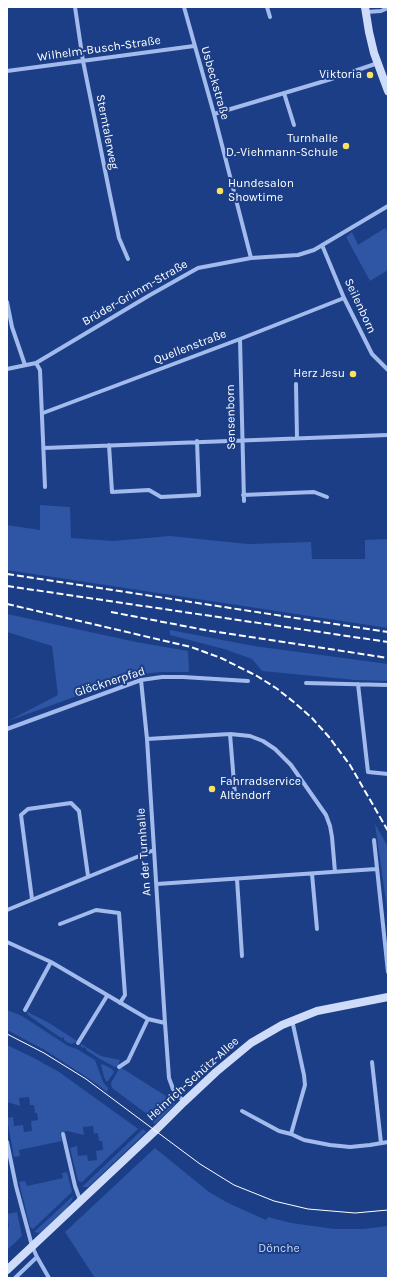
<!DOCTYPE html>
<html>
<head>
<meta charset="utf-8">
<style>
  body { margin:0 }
  #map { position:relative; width:395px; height:1285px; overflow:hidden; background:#1b3e86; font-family:Karla,sans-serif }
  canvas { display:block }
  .frame { position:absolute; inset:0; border:8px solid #fff; pointer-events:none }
</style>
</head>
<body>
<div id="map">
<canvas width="395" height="1285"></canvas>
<div class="frame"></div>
</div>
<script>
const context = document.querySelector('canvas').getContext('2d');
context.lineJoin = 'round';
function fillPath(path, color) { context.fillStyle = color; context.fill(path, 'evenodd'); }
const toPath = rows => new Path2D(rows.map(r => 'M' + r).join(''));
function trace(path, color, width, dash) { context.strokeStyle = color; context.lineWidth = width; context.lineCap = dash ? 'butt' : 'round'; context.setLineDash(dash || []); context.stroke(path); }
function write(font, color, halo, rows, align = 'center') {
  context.font = font + ' Karla,sans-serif'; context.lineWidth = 4; context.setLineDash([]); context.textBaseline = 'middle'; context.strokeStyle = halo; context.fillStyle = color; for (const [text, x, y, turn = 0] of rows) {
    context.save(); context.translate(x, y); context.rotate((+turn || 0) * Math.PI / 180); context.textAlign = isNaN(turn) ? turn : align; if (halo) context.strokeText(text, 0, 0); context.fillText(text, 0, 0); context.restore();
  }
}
fillPath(toPath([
  [385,228,388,232,388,270,370,281,346,237,352,232,358,245],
  [40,505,70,507,71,538,113,541,170,536,248,544,311,542,312,559,365,559,365,540,388,539,388,628,7,570,7,525,40,530],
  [7,614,136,642,188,651,189,672,161,672,135,675,8,721,58,695,52,646,7,632],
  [170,630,254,646,388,664,388,681,355,680,262,671,252,659,224,649,170,635],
  [375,824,388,847,388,916],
  [7,1010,22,1016,68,1046,77,1049,95,1060,103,1082,108,1088,107,1092,97,1084,45,1050,7,1030],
  [26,1011,49,1023,77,1041,72,1044,69,1043,64,1040,64,1037,62,1038,58,1036,28,1015],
  [81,1044,101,1056,120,1060,118,1066,115,1067,100,1059,86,1050,86,1048,81,1047],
  [7,1045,32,1057,59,1072,137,1128,138,1129,82,1182,78,1181,70,1148,77,1146,78,1156,87,1155,88,1161,97,1160,96,1151,103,1150,102,1141,99,1141,98,1133,94,1134,93,1126,83,1127,84,1135,67,1131,60,1133,62,1141,19,1150,20,1156,14,1157,7,1118,13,1117,14,1126,23,1125,24,1132,32,1131,31,1121,38,1120,37,1113,35,1113,34,1105,30,1105,29,1097,19,1098,20,1106,7,1102],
  [102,1064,112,1069,114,1072,108,1081,106,1081,104,1077,101,1065],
  [120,1067,166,1096,165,1103,151,1117,112,1088,111,1083],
  [175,1099,175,1104,155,1124,151,1121],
  [143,1129,146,1132,88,1187,82,1187],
  [155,1148,209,1192,228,1203,266,1220,268,1217,291,1223,335,1229,363,1229,388,1226,388,1278,95,1278,65,1232],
  [67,1172,72,1192,33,1229,30,1227,19,1182,25,1181,27,1186,63,1178,62,1173],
  [73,1196,72,1200,67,1208,40,1233,34,1232],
  [17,1212,22,1236,7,1250,7,1227,9,1227,7,1214]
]), '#2e56a4');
trace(toPath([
  [75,7,83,61,110,195,119,238,128,259],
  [184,7,214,114,251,258],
  [267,7,270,17],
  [366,12,381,11,388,8],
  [7,71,194,46],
  [284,93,294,125],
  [214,114,328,80,378,63],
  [322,245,344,298,372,354,388,370],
  [7,302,12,327,25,365],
  [240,339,244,501],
  [36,363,40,370,45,487],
  [7,369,36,363,150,295,198,268,251,258,298,255,314,250,388,206],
  [296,384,297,438],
  [43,413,240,339,344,298],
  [109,445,112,492,149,490,161,497,199,495,197,441],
  [44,448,388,435],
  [243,495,314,492,327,497],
  [141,680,147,739,165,1023,169,1078,173,1089,184,1102],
  [306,683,388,685],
  [358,684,368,772,388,774],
  [7,729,141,680,162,677,183,677,248,681],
  [230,734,235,795],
  [147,739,230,734,250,736,263,741,275,749,291,765,326,815,330,826,332,837,335,872],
  [374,840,388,972],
  [312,874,317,929],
  [237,879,242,956],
  [157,884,376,869],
  [32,899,21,815,28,809,71,803,79,811,88,876],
  [7,910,154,850],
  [60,924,96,910,119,913,125,995,120,1003],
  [7,942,51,962,148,1019,165,1023],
  [25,1010,51,962],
  [78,1043,107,996],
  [372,1062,381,1143],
  [119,1067,128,1061,148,1019],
  [242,1111,279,1131,291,1134,304,1140,330,1145,350,1147,370,1145,388,1142],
  [63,1134,75,1186,80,1200],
  [291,1134,305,1085,304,1075,292,1020],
  [7,1142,16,1186,32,1246,37,1257,49,1278],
  [15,1278,37,1257]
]), '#a2bbec', 4);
trace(toPath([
  [365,7,369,32,374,53,388,91],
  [7,1270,157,1129,184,1102,216,1072,251,1043,282,1025,317,1011,388,997]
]), '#cedcf9', 8);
trace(toPath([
  [7,1034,44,1053,86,1079,200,1164,234,1185,274,1201,308,1209,355,1213,388,1210]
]), '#fff', 1);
trace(toPath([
  [7,574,388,632],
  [7,586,388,642],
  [7,604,191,647,221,658,257,676,276,688,295,703,312,718,329,737,350,765,388,831],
  [111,612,205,630,388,658]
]), '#fff', 2, [7, 3]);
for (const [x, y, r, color] of [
  [370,75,4,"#fde15e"],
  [346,146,4,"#fde15e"],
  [220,191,4,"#fde15e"],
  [353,374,4,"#fde15e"],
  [212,789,4,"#fde15e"]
]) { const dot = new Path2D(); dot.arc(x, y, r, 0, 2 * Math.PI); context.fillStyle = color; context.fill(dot); trace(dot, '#1b3e86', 1.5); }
write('12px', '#fff', '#1b3e86', [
  ["Wilhelm-Busch-Straße",99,49,-8],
  ["Usbeckstraße",215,83,74],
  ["Sterntalerweg",107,132,79],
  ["Brüder-Grimm-Straße",135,293,-30],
  ["Seilenborn",360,306,65],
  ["Quellenstraße",190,347,-21],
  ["Sensenborn",231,417,-91],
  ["Glöcknerpfad",110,682,-18],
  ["An der Turnhalle",144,852,-94],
  ["Heinrich-Schütz-Allee",193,1079,-42]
]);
write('12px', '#fff', '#1b3e86', [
  ["Viktoria",362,75],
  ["Turnhalle",338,139],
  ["D.-Viehmann-Schule",338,153],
  ["Hundesalon",228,184,"left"],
  ["Showtime",228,198,"left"],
  ["Herz Jesu",345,374],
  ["Fahrradservice",220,782,"left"],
  ["Altendorf",220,796,"left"]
], 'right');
write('12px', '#c7d8f9', '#1b3e86', [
  ["Dönche",279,1249]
]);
</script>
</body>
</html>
